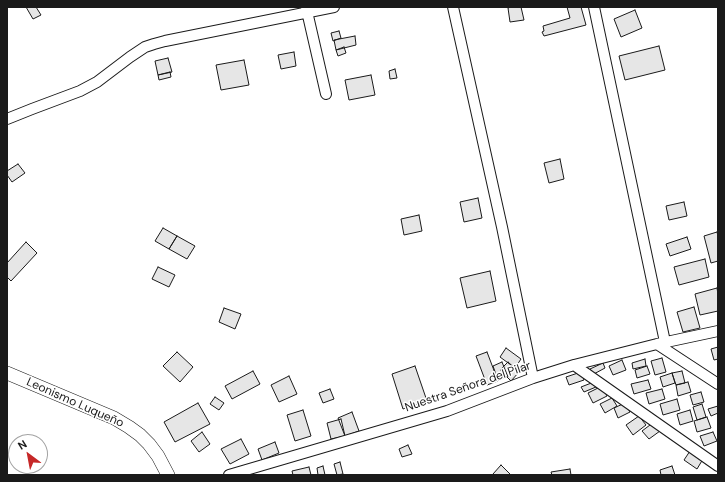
<!DOCTYPE html>
<html>
<head>
<meta charset="utf-8">
<style>
  body { margin:0 }
  #map { position:relative; width:725px; height:482px; overflow:hidden; background:#fff; font-family:"DM Sans",sans-serif }
  canvas { display:block }
  .frame { position:absolute; inset:0; border:8px solid #1a1a1a; pointer-events:none }
  .north { position:absolute; left:8px; top:434px; width:40px; height:40px; box-sizing:border-box; background:#fff; border:1px solid #a3a3a3; border-radius:50%; rotate:328deg; font-size:11px; font-weight:700; line-height:16px; text-align:center; color:#1a1a1a }
  .north::after { content:''; display:block; margin:auto; width:14px; height:18px; background:#c62828; clip-path:polygon(50% 0,100% 100%,50% 72%,0 100%) }
</style>
</head>
<body>
<div id="map">
<canvas width="725" height="482"></canvas>
<div class="frame"></div>
<div class="north">N</div>
</div>
<script>
const context = document.querySelector('canvas').getContext('2d');
context.lineJoin = 'round';
function fillPath(path, color) { context.fillStyle = color; context.fill(path, 'evenodd'); }
const toPath = rows => new Path2D(rows.map(r => 'M' + r).join(''));
function trace(path, color, width, dash) { context.strokeStyle = color; context.lineWidth = width; context.lineCap = dash ? 'butt' : 'round'; context.setLineDash(dash || []); context.stroke(path); }
function write(font, color, halo, rows, align = 'center') {
  context.font = font + ' "DM Sans",sans-serif'; context.lineWidth = 3; context.setLineDash([]); context.textBaseline = 'middle'; context.strokeStyle = halo; context.fillStyle = color; for (const [text, x, y, turn = 0] of rows) {
    context.save(); context.translate(x, y); context.rotate((+turn || 0) * Math.PI / 180); context.textAlign = isNaN(turn) ? turn : align; if (halo) context.strokeText(text, 0, 0); context.fillText(text, 0, 0); context.restore();
  }
}
const building = toPath([
  [26,7,36,7,41,15,33,19,26,7],
  [511,7,521,7,524,20,510,22,508,8,511,7],
  [567,7,581,7,586,25,544,36,542,32,544,31,543,26,570,18,567,7],
  [635,10,642,28,621,37,614,19,635,10],
  [339,31,341,38,333,41,331,33,339,31],
  [355,36,356,45,336,50,334,40,355,36],
  [659,46,665,70,625,80,619,56,659,46],
  [344,47,346,53,338,56,336,50,344,47],
  [294,52,296,66,281,69,278,55,294,52],
  [168,58,172,72,158,75,155,61,168,58],
  [244,60,249,85,221,90,216,65,244,60],
  [395,69,397,78,390,79,389,71,395,69],
  [170,72,171,77,159,80,158,75,170,72],
  [371,75,375,95,349,100,345,80,371,75],
  [560,159,564,179,549,183,544,163,560,159],
  [18,164,25,173,12,182,7,175,7,171,18,164],
  [478,198,482,218,464,222,460,202,478,198],
  [684,202,687,216,669,220,666,206,684,202],
  [419,215,422,231,404,235,401,219,419,215],
  [163,228,177,236,169,249,155,241,163,228],
  [717,232,718,236,718,261,711,263,704,236,717,232],
  [177,236,195,246,187,259,169,249,177,236],
  [687,237,691,249,670,256,666,244,687,237],
  [26,242,37,253,11,281,7,277,7,263,26,242],
  [705,259,709,277,679,285,674,267,705,259],
  [158,267,175,275,169,287,152,279,158,267],
  [490,271,496,301,467,308,460,278,490,271],
  [717,288,718,294,718,311,700,315,695,294,717,288],
  [694,307,700,328,683,332,677,312,694,307],
  [224,308,241,314,235,329,219,322,224,308],
  [718,347,718,359,714,360,711,349,718,347],
  [506,348,521,359,515,368,500,357,506,348],
  [177,352,193,367,180,382,163,366,177,352],
  [487,352,498,381,487,385,476,356,487,352],
  [662,358,666,372,655,375,651,361,662,358],
  [645,359,646,366,633,369,632,363,645,359],
  [622,360,626,370,613,375,609,366,622,360],
  [502,362,508,377,498,380,493,366,502,362],
  [508,362,519,372,511,381,500,370,508,362],
  [603,363,605,368,592,375,590,369,603,363],
  [415,366,427,401,403,409,392,374,415,366],
  [647,366,650,374,637,378,635,370,647,366],
  [253,371,260,384,232,399,225,386,253,371],
  [682,371,685,383,676,385,672,373,682,371],
  [581,372,584,380,569,385,566,377,581,372],
  [672,373,675,383,663,387,660,377,672,373],
  [289,376,297,394,279,402,271,385,289,376],
  [648,380,651,389,634,394,631,384,648,380],
  [594,382,596,387,584,392,581,387,594,382],
  [688,382,691,392,678,396,676,385,688,382],
  [602,386,607,396,593,403,588,393,602,386],
  [330,389,334,399,323,403,319,393,330,389],
  [662,389,665,399,649,404,646,393,662,389],
  [701,392,704,402,693,405,690,395,701,392],
  [215,397,224,403,219,410,210,404,215,397],
  [612,398,617,406,605,413,600,404,612,398],
  [677,399,680,410,663,415,660,404,677,399],
  [198,403,210,424,175,442,164,422,198,403],
  [625,403,630,412,618,418,614,408,625,403],
  [702,404,706,417,697,420,693,407,702,404],
  [718,406,718,413,711,416,708,409,718,406],
  [303,410,311,436,295,441,287,415,303,410],
  [690,410,693,421,680,425,677,414,690,410],
  [352,412,359,431,345,436,338,418,352,412],
  [639,416,646,425,633,435,626,425,639,416],
  [707,417,711,428,697,432,694,421,707,417],
  [341,419,345,436,331,439,327,423,341,419],
  [654,422,660,431,649,439,642,431,654,422],
  [202,432,210,444,199,452,191,441,202,432],
  [713,432,717,441,704,446,700,436,713,432],
  [241,439,249,454,230,464,221,449,241,439],
  [275,442,279,453,262,460,258,449,275,442],
  [408,445,412,454,402,457,399,449,408,445],
  [690,451,703,459,697,469,684,460,690,451],
  [340,462,343,474,337,475,334,464,340,462],
  [501,465,511,475,494,475,493,474,501,465],
  [323,466,325,475,318,475,317,468,323,466],
  [672,466,675,475,661,475,660,470,672,466],
  [309,467,311,475,293,475,292,471,309,467],
  [570,469,571,475,552,475,551,472,570,469]
]);
fillPath(building, '#e6e6e6');
trace(building, '#1a1a1a', 1);
const minor = toPath([
  [306,7,326,94],
  [453,7,502,227,533,378],
  [594,7,665,342],
  [7,119,32,109,80,91,97,82,130,57,145,47,154,44,165,41,334,7],
  [657,344,718,384],
  [574,365,718,466],
  [229,475,447,411,533,378,574,365,657,344,718,331]
]);
const tertiary = toPath([
  [7,373,114,418,129,427,140,435,149,444,158,456,168,475]
]);
trace(minor, '#1a1a1a', 12);
trace(tertiary, '#1a1a1a', 14);
trace(minor, '#fff', 10);
trace(tertiary, '#fff', 13);
write('12px', '#1a1a1a', '#fff', [
  ["Nuestra Señora del Pilar",468,387,-19],
  ["Leonismo Luqueño",75,403,24]
]);
</script>
</body>
</html>
